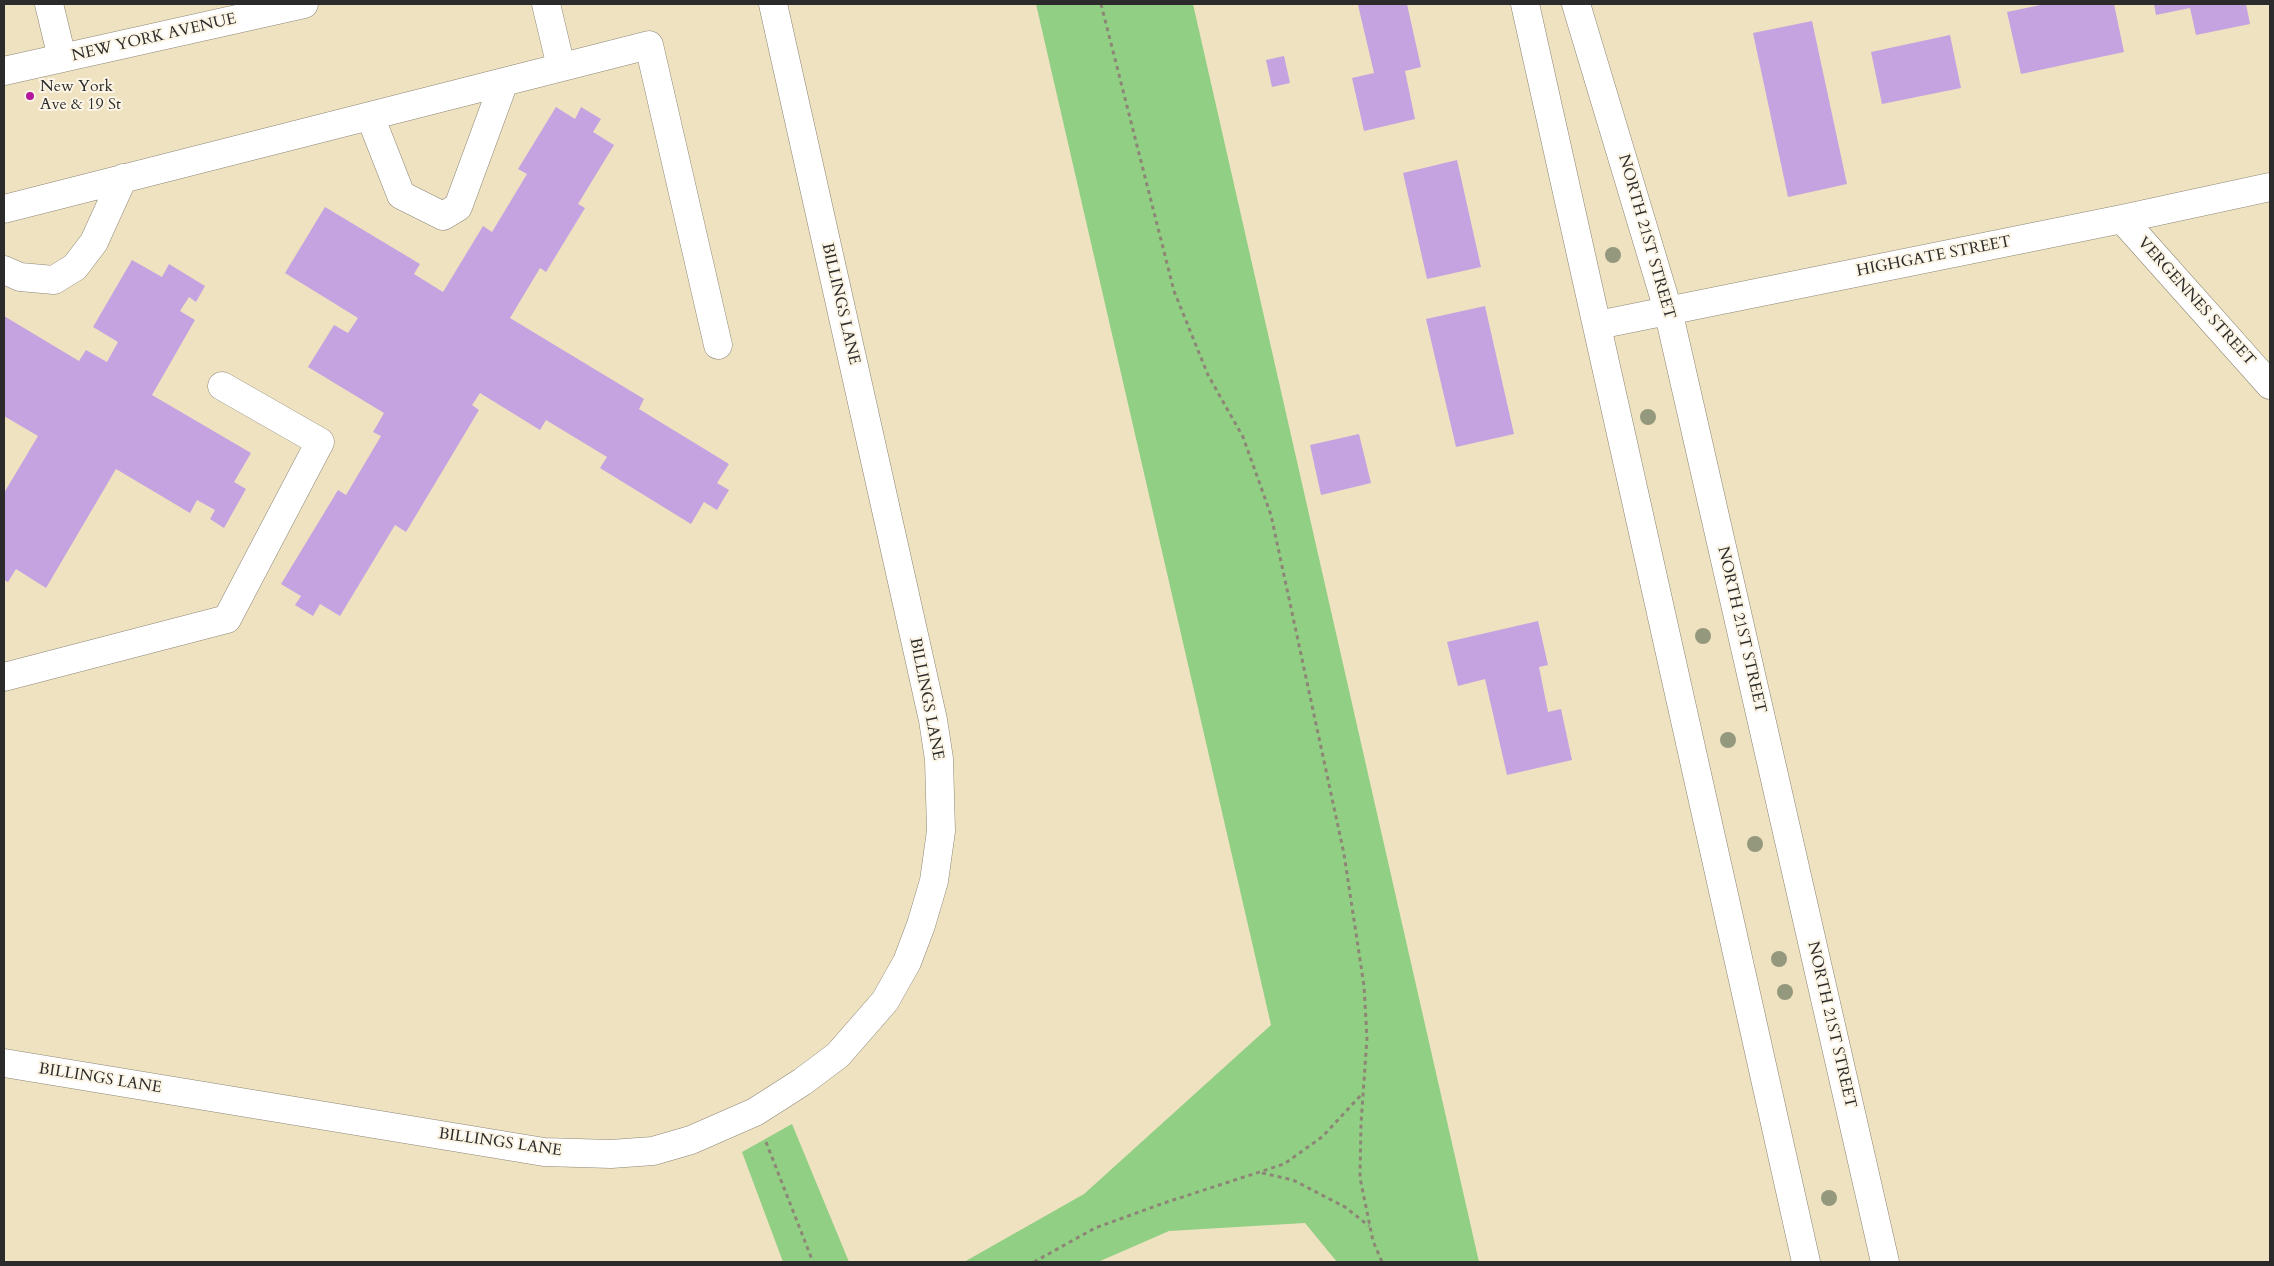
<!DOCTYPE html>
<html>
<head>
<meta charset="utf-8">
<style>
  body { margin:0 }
  #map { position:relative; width:2274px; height:1266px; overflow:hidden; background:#efe2c1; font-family:Cardo,serif }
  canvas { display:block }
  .frame { position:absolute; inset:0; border:5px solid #2b2b2b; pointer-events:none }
</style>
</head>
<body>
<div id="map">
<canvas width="2274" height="1266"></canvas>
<div class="frame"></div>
</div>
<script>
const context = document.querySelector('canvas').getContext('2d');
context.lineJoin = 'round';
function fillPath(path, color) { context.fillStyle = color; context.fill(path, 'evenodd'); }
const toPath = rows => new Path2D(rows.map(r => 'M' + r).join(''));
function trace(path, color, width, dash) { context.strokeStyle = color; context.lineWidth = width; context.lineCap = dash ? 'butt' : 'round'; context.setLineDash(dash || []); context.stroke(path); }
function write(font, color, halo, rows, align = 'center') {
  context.font = font + ' Cardo,serif'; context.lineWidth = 4; context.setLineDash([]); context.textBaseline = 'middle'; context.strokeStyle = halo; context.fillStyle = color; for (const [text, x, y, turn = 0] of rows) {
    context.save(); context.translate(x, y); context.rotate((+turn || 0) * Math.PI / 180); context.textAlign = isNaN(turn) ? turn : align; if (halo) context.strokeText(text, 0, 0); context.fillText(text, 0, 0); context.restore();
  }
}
fillPath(toPath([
  [1036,4,1193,4,1479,1262,1337,1262,1305,1223,1169,1231,1098,1262,964,1262,1084,1194,1271,1025],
  [792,1124,849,1262,783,1262,742,1152]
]), '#91cf85');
fillPath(toPath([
  [1407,4,1421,67,1405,71,1415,119,1364,131,1352,78,1374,73,1358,5],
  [2045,4,2114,4,2124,52,2021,74,2007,12],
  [2154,4,2246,4,2250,24,2196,35,2190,8,2156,15],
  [1812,21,1847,184,1788,197,1753,33],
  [1950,35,1961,88,1882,104,1871,52],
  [1284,56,1290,83,1272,87,1266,60],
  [556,107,575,119,581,107,601,119,593,132,614,145,578,204,585,208,546,272,540,268,510,318,644,399,639,409,729,464,717,483,729,490,717,510,704,502,691,524,600,468,607,457,546,420,540,430,480,393,472,405,479,410,406,532,395,525,340,616,320,604,313,616,295,605,301,596,281,584,338,490,346,495,381,436,373,432,384,413,308,367,334,325,348,333,358,318,285,273,325,207,420,264,414,274,443,292,483,226,492,232,527,174,518,169],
  [1457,160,1481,267,1427,279,1403,173],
  [132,260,162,277,169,264,205,286,196,302,189,297,180,311,195,320,152,395,251,453,234,482,246,489,224,528,210,519,215,510,197,500,190,513,116,469,46,588,16,569,8,582,4,580,4,493,38,436,4,416,4,316,79,361,86,350,107,362,118,342,93,327],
  [1485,306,1514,434,1456,447,1426,319],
  [1359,434,1371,483,1321,495,1310,445],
  [1538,621,1548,665,1539,667,1548,712,1561,709,1572,760,1507,775,1485,679,1458,686,1447,642]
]), '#c5a3e0');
const minor = toPath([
  [49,4,62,58],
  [546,4,561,67],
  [1525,4,1806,1262],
  [1576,4,1668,310,1885,1262],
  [4,71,304,4],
  [370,116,401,195,443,216,458,207,504,82],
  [4,209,649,45,718,345],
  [2122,219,2270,385],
  [4,270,20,277,54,280,75,267,94,242,123,178],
  [1598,325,2122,219,2270,187],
  [4,677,227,619,320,442,222,386],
  [4,1063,544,1152,611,1154,653,1151,691,1140,755,1112,802,1082,838,1055,885,1001,907,962,921,925,934,881,941,831,939,759,933,720,773,4]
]);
trace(minor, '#8d8676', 29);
trace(toPath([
  [1101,4,1174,291,1208,375,1243,437,1271,515,1344,854,1364,986,1367,1038,1361,1124,1360,1178,1373,1241,1382,1262],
  [766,1142,813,1262],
  [1262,1173,1293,1180,1345,1207,1369,1226],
  [1034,1262,1095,1228,1164,1203,1284,1164,1322,1137,1363,1093]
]), '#8d8676', 3, [4, 4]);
trace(minor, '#fff', 28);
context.fillStyle = '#94987d';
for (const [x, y] of [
  [1613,255],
  [1648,417],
  [1703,636],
  [1728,740],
  [1755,844],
  [1779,959],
  [1785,992],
  [1829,1198]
]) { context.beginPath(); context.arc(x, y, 8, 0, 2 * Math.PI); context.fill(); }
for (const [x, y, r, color] of [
  [30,96,5,"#b5179e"]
]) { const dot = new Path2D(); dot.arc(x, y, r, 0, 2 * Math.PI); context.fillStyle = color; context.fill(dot); trace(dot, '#fcf5e5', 2); }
write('16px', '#2b2b2b', '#fcf5e5', [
  ["NEW YORK AVENUE",154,38,-13],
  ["NORTH 21ST STREET",1646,237,74],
  ["HIGHGATE STREET",1934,257,-11],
  ["VERGENNES STREET",2196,302,48],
  ["BILLINGS LANE",840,304,77],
  ["NORTH 21ST STREET",1741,630,77],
  ["BILLINGS LANE",926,699,79],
  ["NORTH 21ST STREET",1831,1025,77],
  ["BILLINGS LANE",100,1079,9],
  ["BILLINGS LANE",500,1143,8]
]);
write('16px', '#2b2b2b', '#fcf5e5', [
  ["New York",40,87],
  ["Ave & 19 St",40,105]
], 'left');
</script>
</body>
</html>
